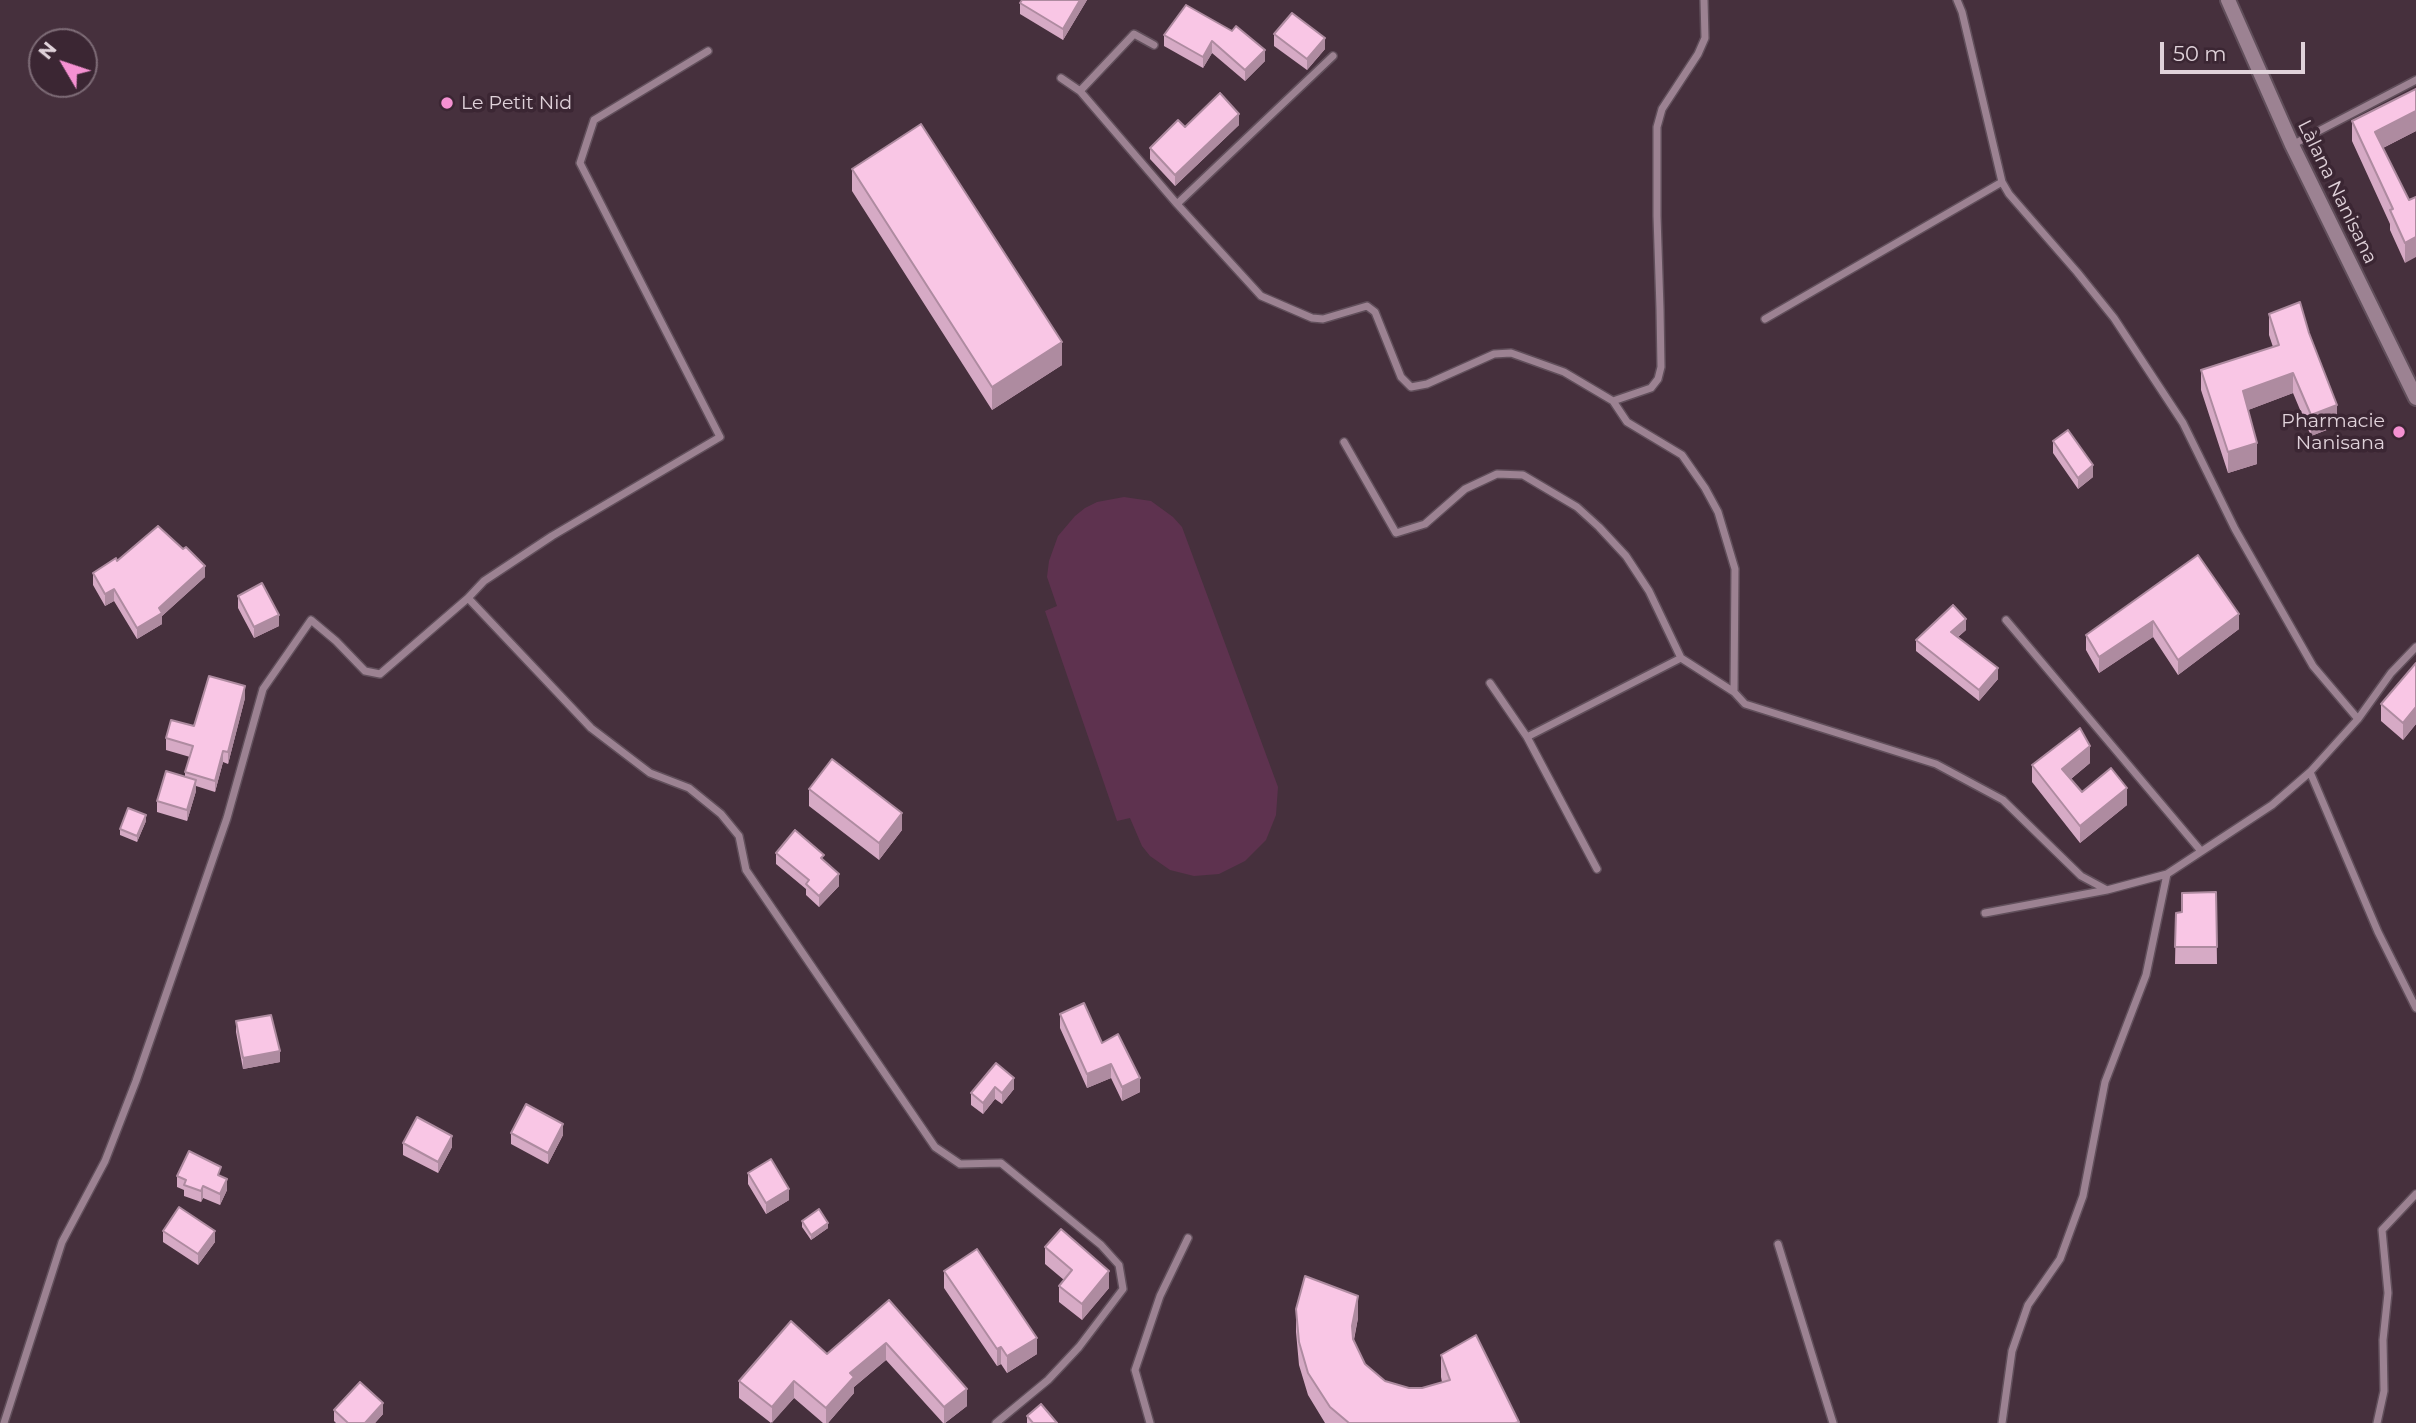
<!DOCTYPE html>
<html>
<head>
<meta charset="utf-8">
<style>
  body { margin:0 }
  #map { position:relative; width:2416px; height:1423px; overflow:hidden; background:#46303d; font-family:Montserrat,sans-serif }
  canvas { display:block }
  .north { position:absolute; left:28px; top:28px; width:70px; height:70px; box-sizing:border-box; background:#3b2633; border:2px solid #7d6b76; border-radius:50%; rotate:309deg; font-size:19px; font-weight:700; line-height:28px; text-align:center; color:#e0d2da }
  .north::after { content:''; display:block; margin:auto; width:24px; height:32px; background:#f591d2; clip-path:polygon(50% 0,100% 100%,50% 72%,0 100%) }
  .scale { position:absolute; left:2160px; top:42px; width:145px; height:32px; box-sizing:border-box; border:4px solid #e0d2da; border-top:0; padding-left:9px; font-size:21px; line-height:24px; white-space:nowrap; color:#e0d2da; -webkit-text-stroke:5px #3b2633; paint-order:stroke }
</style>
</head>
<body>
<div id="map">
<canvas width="2416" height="1423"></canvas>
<div class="north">N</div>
<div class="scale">50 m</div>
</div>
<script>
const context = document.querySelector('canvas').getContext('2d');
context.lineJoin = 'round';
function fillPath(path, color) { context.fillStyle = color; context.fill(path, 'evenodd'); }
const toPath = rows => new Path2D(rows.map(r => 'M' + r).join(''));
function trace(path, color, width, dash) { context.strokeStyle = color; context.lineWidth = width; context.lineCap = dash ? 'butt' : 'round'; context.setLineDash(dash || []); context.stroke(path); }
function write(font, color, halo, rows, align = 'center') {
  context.font = font + ' Montserrat,sans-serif'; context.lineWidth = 7; context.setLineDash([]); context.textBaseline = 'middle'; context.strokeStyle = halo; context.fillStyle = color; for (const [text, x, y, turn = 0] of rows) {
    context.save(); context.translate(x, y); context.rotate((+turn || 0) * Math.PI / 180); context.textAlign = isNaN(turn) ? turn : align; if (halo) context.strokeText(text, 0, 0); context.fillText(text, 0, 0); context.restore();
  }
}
fillPath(toPath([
  [1124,497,1151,501,1173,517,1182,527,1278,787,1276,815,1266,840,1245,861,1219,874,1194,876,1170,870,1150,856,1142,846,1130,818,1117,821,1045,611,1057,606,1047,577,1049,561,1058,536,1075,516,1085,508,1097,502]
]), '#5e324f');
const street = toPath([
  [1957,0,1962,12,2002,182,2009,194,2077,272,2114,318,2183,423,2235,529,2313,666,2358,719],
  [1333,56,1177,204,1261,296,1312,318,1323,319,1367,306,1375,312,1401,377,1411,387,1427,384,1494,354,1511,353,1564,372,1613,401,1627,422,1682,455,1705,488,1718,512,1735,569,1734,692],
  [1061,78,1080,91,1177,204],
  [1080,91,1134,34,1154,45],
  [2292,145,2416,80],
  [1765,319,2002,182],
  [1613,401,1651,388,1658,379,1661,367,1660,309,1657,216,1657,127,1662,109,1698,54,1705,38,1704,0],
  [1344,442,1396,533,1425,524,1465,489,1497,474,1523,475,1577,507,1599,527,1626,556,1649,591,1681,658,1734,692,1745,704,1936,764,2003,800,2081,876,2107,890,2167,874],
  [468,598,484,581,552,536,720,437,580,163,594,120,708,51],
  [2006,620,2201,851],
  [1490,683,1527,737,1597,869],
  [1527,737,1681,658],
  [2310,772,2378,932,2416,1008],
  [1985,913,2107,890],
  [1778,1244,1833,1423],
  [4,1423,62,1242,105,1161,136,1081,227,818,263,689,311,620,336,641,365,671,380,674,468,598,591,728,650,773,689,788,721,814,739,836,746,870,935,1147,960,1164,1001,1163,1101,1245,1119,1265,1123,1289,1079,1347,1048,1380,996,1423],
  [1150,1423,1135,1370,1160,1296,1188,1238],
  [2002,1423,2012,1351,2028,1305,2060,1259,2083,1196,2105,1082,2146,975,2167,874,2272,805,2310,772,2358,719,2391,673,2416,647],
  [2377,1423,2384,1391,2383,1340,2388,1293,2382,1230,2416,1194]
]);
const secondary = toPath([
  [2228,0,2292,145,2416,398]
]);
trace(street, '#614f5b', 10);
trace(secondary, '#614f5b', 18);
trace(street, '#9c8292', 7);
trace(secondary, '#9c8292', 14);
fillPath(toPath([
  [1022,0,1087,0,1063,40,1020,14,1020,3],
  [1186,5,1265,61,1245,81,1212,53,1203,68,1164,46,1164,35],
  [1274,34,1325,49,1307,70,1274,46],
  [2352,121,2416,131,2383,148,2409,200,2405,263,2390,230,2390,224,2352,141],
  [1239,125,1175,186,1150,159,1150,148,1185,127],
  [852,169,1062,365,992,410,852,191],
  [2269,314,2337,426,2311,436,2293,393,2248,410,2257,464,2228,473,2201,390,2201,370,2273,347,2269,335],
  [2053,441,2093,477,2078,489,2053,453],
  [2198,555,2239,629,2178,675,2153,637,2099,673,2086,650,2086,635],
  [117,561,205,577,162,616,162,624,137,639,114,601,105,606,93,585,93,573],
  [238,596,279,626,254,638,238,608],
  [1966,630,1958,637,1998,679,1979,701,1916,651,1916,640],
  [2416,663,2416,724,2403,740,2381,721,2381,704],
  [245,698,228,764,223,762,215,792,196,786,196,791,187,821,157,812,157,801,185,777,185,772,190,757,166,750,166,738,194,726],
  [2090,763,2071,779,2082,792,2127,805,2080,843,2032,782,2032,765],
  [809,789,902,830,879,860,809,806],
  [146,821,137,842,120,835,120,829],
  [776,853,824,861,839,886,819,907,806,895,806,889,776,864],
  [2216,892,2217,964,2175,964,2176,913,2182,912],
  [1060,1014,1102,1043,1140,1092,1122,1101,1111,1078,1087,1088,1060,1028],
  [236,1021,280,1062,243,1069,236,1032],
  [996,1063,1014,1089,1002,1104,995,1099,983,1114,971,1105,971,1093],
  [511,1133,563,1135,548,1164,511,1144],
  [403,1143,452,1147,438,1173,403,1155],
  [748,1173,789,1200,766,1214,748,1184],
  [177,1176,221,1176,227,1190,220,1205,203,1198,201,1202,184,1196,184,1190,177,1187],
  [802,1221,828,1228,811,1240,802,1227],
  [163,1231,215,1242,198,1265,163,1242],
  [1045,1247,1109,1288,1082,1320,1059,1302,1059,1286,1064,1280,1045,1264],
  [944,1271,1037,1354,1007,1373,1001,1364,997,1366,944,1288],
  [889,1300,967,1406,945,1423,943,1423,886,1360,854,1387,854,1393,828,1423,823,1423,794,1398,771,1423,739,1398,739,1381,827,1354],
  [1296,1309,1358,1318,1354,1340,1365,1364,1385,1381,1409,1388,1422,1388,1442,1382,1441,1377,1441,1355,1519,1423,1325,1423,1308,1395,1299,1365,1296,1332],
  [334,1410,383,1414,375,1423,336,1423,334,1421],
  [1027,1416,1057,1423,1027,1423]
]), '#d6aac5');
fillPath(toPath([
  [1080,0,1087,0,1063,40,1063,29],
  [1325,38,1325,49,1307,70,1307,59],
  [1212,41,1212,53,1203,68,1203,57],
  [1265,50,1265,61,1245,81,1245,70],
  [2416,111,2416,131,2375,152,2375,132],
  [1239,114,1239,125,1175,186,1175,175],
  [2416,237,2416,257,2405,263,2405,243],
  [1062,342,1062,365,992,410,992,387],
  [2293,373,2293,393,2243,412,2243,391],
  [2337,405,2337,426,2311,436,2311,415],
  [2257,443,2257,464,2228,473,2228,452],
  [2093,465,2093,477,2078,489,2078,478],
  [205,566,205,577,162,616,162,624,137,639,137,628],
  [114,589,114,601,105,606,105,594],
  [2239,614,2239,629,2178,675,2178,660],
  [279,615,279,626,254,638,254,627],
  [1966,619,1966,630,1951,643,1951,632],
  [2153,621,2153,637,2099,673,2099,657],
  [1998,668,1998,679,1979,701,1979,690],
  [245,686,245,698,228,764,228,752],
  [2416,707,2416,724,2403,740,2403,723],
  [2090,746,2090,763,2062,786,2062,769],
  [223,751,223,762,215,792,215,781],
  [196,780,196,791,187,821,187,810],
  [2127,788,2127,805,2080,843,2080,826],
  [902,813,902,830,879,860,879,843],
  [146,815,146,821,137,842,137,836],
  [839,874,839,886,819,907,819,896],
  [280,1051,280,1062,243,1069,243,1058],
  [1111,1064,1111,1078,1087,1088,1087,1074],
  [1014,1078,1014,1089,1002,1104,1002,1093],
  [1140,1078,1140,1092,1122,1101,1122,1087],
  [995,1087,995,1099,983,1114,983,1103],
  [563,1124,563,1135,548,1164,548,1153],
  [452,1136,452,1147,438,1173,438,1162],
  [227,1179,227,1190,220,1205,220,1194],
  [203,1186,203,1198,201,1202,201,1191],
  [789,1189,789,1200,766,1214,766,1203],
  [828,1223,828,1228,811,1240,811,1235],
  [215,1231,215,1242,198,1265,198,1254],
  [1109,1271,1109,1288,1082,1320,1082,1304],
  [1358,1296,1358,1318,1352,1348,1352,1326],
  [1037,1338,1037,1354,1007,1373,1007,1356],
  [886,1343,886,1360,854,1387,854,1393,828,1423,826,1423,826,1408,850,1373],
  [1001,1347,1001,1364,997,1366,997,1349],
  [794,1381,794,1398,772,1423,772,1407],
  [967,1389,967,1406,945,1423,944,1423,944,1407],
  [383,1403,383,1414,375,1423,365,1423]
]), '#ae8ba0');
const building = toPath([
  [1022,0,1080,0,1063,29,1020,3,1022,0],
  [1186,5,1232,31,1236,26,1265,50,1245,70,1212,41,1203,57,1164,35,1186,5],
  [1292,13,1325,38,1307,59,1274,34,1292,13],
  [2416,89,2416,111,2375,132,2409,200,2416,197,2416,237,2405,243,2390,210,2393,209,2352,121,2416,89],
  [1220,93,1239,114,1175,175,1150,148,1178,120,1185,127,1220,93],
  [921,124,1062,342,992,387,852,169,921,124],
  [2300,302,2309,333,2337,405,2311,415,2293,373,2243,391,2257,443,2228,452,2201,370,2279,345,2269,314,2300,302],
  [2068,430,2093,465,2078,478,2053,441,2068,430],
  [158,526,183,549,186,547,205,566,159,608,162,613,137,628,114,589,105,594,93,573,116,558,117,561,158,526],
  [2198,555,2239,614,2178,660,2153,621,2099,657,2086,635,2198,555],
  [262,583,279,615,254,627,238,596,262,583],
  [1953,605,1966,619,1951,632,1998,668,1979,690,1916,640,1953,605],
  [2416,663,2416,707,2403,723,2381,704,2416,663],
  [209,676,245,686,228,752,223,751,215,781,185,772,193,746,166,738,171,720,194,726,209,676],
  [2080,728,2090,746,2062,769,2082,792,2111,768,2127,788,2080,826,2032,765,2080,728],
  [832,759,902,813,879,843,809,789,832,759],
  [166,771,196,780,187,810,157,801,166,771],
  [128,808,146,815,137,836,120,829,128,808],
  [795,830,824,855,821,858,839,874,819,896,806,884,809,880,776,853,795,830],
  [2216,892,2217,947,2175,947,2176,913,2182,912,2182,893,2216,892],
  [1084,1003,1102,1043,1118,1034,1140,1078,1122,1087,1111,1064,1087,1074,1060,1014,1084,1003],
  [271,1015,280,1051,243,1058,236,1021,271,1015],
  [996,1063,1014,1078,1002,1093,995,1087,983,1103,971,1093,996,1063],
  [526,1104,563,1124,548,1153,511,1133,526,1104],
  [417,1117,452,1136,438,1162,403,1143,417,1117],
  [189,1151,221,1167,218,1175,227,1179,220,1194,203,1186,201,1191,184,1185,186,1180,177,1176,189,1151],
  [771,1159,789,1189,766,1203,748,1173,771,1159],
  [179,1207,215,1231,198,1254,163,1231,179,1207],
  [819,1209,828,1223,811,1235,802,1221,819,1209],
  [1061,1229,1109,1271,1082,1304,1059,1286,1072,1270,1045,1247,1061,1229],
  [977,1249,1037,1338,1007,1356,1001,1347,997,1349,944,1271,977,1249],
  [1305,1276,1358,1296,1352,1326,1353,1339,1365,1364,1385,1381,1409,1388,1422,1388,1450,1380,1441,1355,1476,1335,1519,1422,1515,1423,1349,1423,1330,1407,1308,1373,1299,1342,1296,1309,1305,1276],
  [889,1300,967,1389,944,1407,886,1343,850,1373,854,1377,826,1408,794,1381,772,1407,739,1381,791,1321,827,1354,889,1300],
  [360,1382,383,1403,365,1423,348,1423,334,1410,360,1382],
  [1041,1404,1057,1423,1033,1423,1027,1416,1041,1404]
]);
fillPath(building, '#f9c6e5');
trace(building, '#ae8ba0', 2);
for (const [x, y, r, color] of [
  [447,103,7,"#f591d2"],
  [2399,432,7,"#f591d2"]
]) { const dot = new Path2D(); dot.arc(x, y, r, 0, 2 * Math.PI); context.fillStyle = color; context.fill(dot); trace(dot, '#3b2633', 2.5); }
write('19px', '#e0d2da', '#3b2633', [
  ["Le Petit Nid",461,103],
  ["Pharmacie",2385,421,"right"],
  ["Nanisana",2385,443,"right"]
], 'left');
write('19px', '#e0d2da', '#3b2633', [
  ["Làlana Nanisana",2337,192,64]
]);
</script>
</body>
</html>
